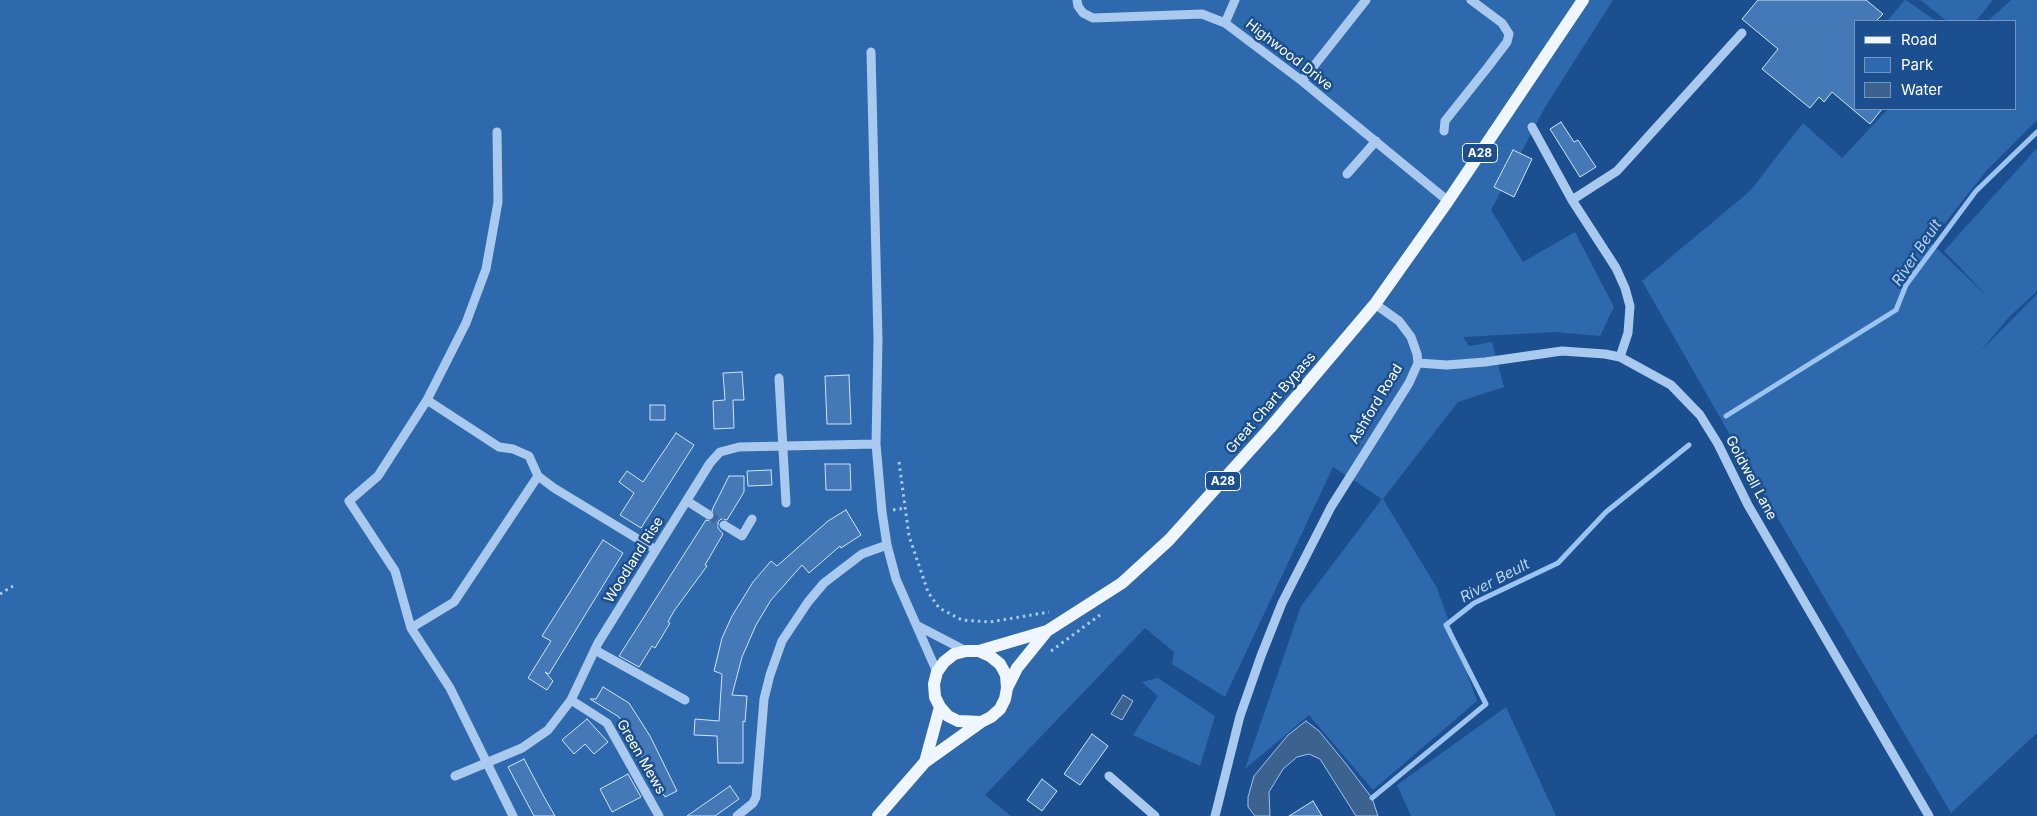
<!DOCTYPE html>
<html>
<head>
<meta charset="utf-8">
<style>
  body { margin:0 }
  #map { position:relative; width:2037px; height:816px; overflow:hidden; background:#1b4f8f; font-family:Inter,sans-serif }
  canvas { display:block }
  .legend { position:absolute; left:1854px; top:20px; width:162px; height:90px; box-sizing:border-box; background:#1b4f8f; border:1px solid #7695bc; margin:0; padding:6px 9px; list-style:none; font-size:15px; color:#fff }
  .legend li { display:flex; align-items:center; gap:10px; height:25px }
  .legend b { width:25px; border:1px solid #7695bc }
</style>
</head>
<body>
<div id="map">
<canvas width="2037" height="816"></canvas>
<ul class="legend">
<li><b style="height:6px;background:#f0f6ff"></b>Road</li>
<li><b style="height:14px;background:#2e69ad"></b>Park</li>
<li><b style="height:14px;background:#3c6290"></b>Water</li>
</ul>
</div>
<script>
const context = document.querySelector('canvas').getContext('2d');
context.lineJoin = 'round';
function fillPath(path, color) { context.fillStyle = color; context.fill(path, 'evenodd'); }
const toPath = rows => new Path2D(rows.map(r => 'M' + r).join(''));
function trace(path, color, width, dash) { context.strokeStyle = color; context.lineWidth = width; context.lineCap = dash ? 'butt' : 'round'; context.setLineDash(dash || []); context.stroke(path); }
function write(font, color, halo, rows, align = 'center') {
  context.font = font + ' Inter,sans-serif'; context.lineWidth = 5; context.setLineDash([]); context.textBaseline = 'middle'; context.strokeStyle = halo; context.fillStyle = color; for (const [text, x, y, turn = 0] of rows) {
    context.save(); context.translate(x, y); context.rotate((+turn || 0) * Math.PI / 180); context.textAlign = isNaN(turn) ? turn : align; if (halo) context.strokeText(text, 0, 0); context.fillText(text, 0, 0); context.restore();
  }
}
fillPath(toPath([
  [0,0,1613,0,1544,109,1491,210,1523,262,1575,232,1614,307,1600,336,1555,332,1463,337,1469,346,1492,342,1504,387,1458,402,1383,499,1437,588,1477,701,1373,790,1309,715,1245,769,1301,606,1382,499,1333,467,1225,697,1172,664,1174,652,1145,628,985,795,1011,816,0,816],
  [1905,0,1906,0,1936,21,1887,21],
  [1920,0,1993,0,1976,21,1947,21],
  [2011,0,2037,0,2037,120,1987,170,1930,242,1990,299,1944,251,2037,148,2037,291,2009,317,1979,353,2037,294,2037,733,1951,813,1767,500,1642,281,1750,191,1803,123,1842,158,1888,109,2016,109,2016,21,1988,21],
  [1158,678,1215,716,1200,766,1133,735,1158,696,1142,682],
  [1506,707,1556,816,1411,816,1397,785]
]), '#2e69ad');
const water = toPath([
  [1123,695,1133,701,1122,720,1111,714,1123,695],
  [1306,721,1319,731,1347,765,1372,798,1378,816,1356,816,1320,759,1309,754,1297,757,1283,769,1269,792,1270,816,1255,816,1248,807,1248,797,1254,776,1288,735,1306,721]
]);
fillPath(water, '#3c6290');
trace(water, '#9cc4f0', 1);
trace(toPath([
  [1726,416,1896,310,1906,285,1976,191,2037,132],
  [1372,798,1486,704,1446,625,1474,603,1558,563,1606,512,1689,445]
]), '#9cc4f0', 5);
const building = toPath([
  [1758,0,1866,0,1883,14,1876,21,1856,21,1856,109,1882,109,1870,124,1832,92,1824,102,1819,97,1810,108,1762,69,1778,49,1742,19,1758,0],
  [1561,122,1574,142,1578,140,1596,167,1580,177,1550,129,1561,122],
  [1513,150,1532,159,1514,197,1494,187,1513,150],
  [742,372,744,400,733,400,734,428,714,429,713,401,725,400,723,373,742,372],
  [849,375,851,424,827,424,825,376,849,375],
  [650,405,665,405,665,420,650,420,650,405],
  [676,433,694,445,641,528,620,515,634,493,619,482,627,471,643,482,676,433],
  [825,464,850,464,851,490,826,490,825,464],
  [771,470,772,485,748,486,747,471,771,470],
  [729,476,744,476,744,492,727,520,721,519,718,522,718,528,723,534,705,565,707,566,674,611,668,622,670,623,655,648,652,646,639,667,619,656,706,520,711,521,714,518,712,510,729,476],
  [846,510,861,535,841,548,840,546,809,573,802,565,771,600,756,625,742,657,732,695,747,696,745,722,743,721,743,763,718,763,717,736,694,735,695,719,719,721,722,674,714,671,722,638,732,616,753,582,771,561,777,566,828,521,846,510],
  [603,540,623,553,549,674,545,672,553,681,547,690,528,678,551,641,542,636,603,540],
  [603,687,629,703,650,736,677,791,665,797,619,717,590,699,596,699,603,687],
  [587,719,608,742,594,754,585,744,574,754,562,740,587,719],
  [1092,734,1108,746,1080,785,1064,774,1092,734],
  [524,759,543,795,555,816,534,816,508,767,524,759],
  [628,774,641,797,612,812,600,789,628,774],
  [1042,779,1057,791,1042,811,1027,800,1042,779],
  [730,786,739,799,715,816,687,816,730,786],
  [1313,801,1322,816,1289,816,1313,801]
]);
fillPath(building, '#4478b7');
trace(building, '#cfe3fa', 1);
trace(toPath([
  [709,515,724,525]
]), '#3d69a0', 9, [9, 4.5]);
trace(toPath([
  [899,462,909,536,928,592,939,608,962,620,990,622,1049,612],
  [893,510,905,508],
  [0,594,13,586],
  [1051,651,1100,615]
]), '#a9c9ee', 3, [2.5, 4]);
trace(toPath([
  [1077,0,1078,6,1083,13,1093,18,1202,14,1225,23,1302,81,1448,201],
  [1225,23,1235,0],
  [871,52,878,340,876,444,882,512,887,545,896,579,937,672],
  [1302,81,1366,0],
  [1532,127,1572,200,1616,268,1625,288,1630,306,1628,333,1620,357],
  [1444,131,1445,121,1488,67,1507,42,1509,34,1502,23,1471,0],
  [497,132,498,202,486,269,466,323,427,400,378,476,349,501,395,571,411,628,450,688,513,816],
  [1347,174,1376,141],
  [1572,200,1617,171,1742,33],
  [1418,363,1447,365,1485,362,1562,351,1605,354,1620,357,1671,385,1700,415,1718,444,1748,505,1929,816],
  [779,378,786,503],
  [427,400,499,447,513,449,529,456,538,476,554,488,656,550],
  [687,501,709,515],
  [724,525,742,536,752,519],
  [918,626,966,651],
  [411,628,454,602,538,476],
  [595,650,685,700],
  [571,700,607,723,659,816],
  [455,776,522,748,548,730,571,700,598,643,710,463,720,452,739,447,876,444],
  [1109,776,1155,816],
  [737,816,753,803,756,797,764,699,770,675,782,641,808,602,824,583,862,554,887,545],
  [1215,816,1240,716,1261,656,1282,603,1331,507,1409,383,1418,363,1417,354,1411,337,1399,321,1375,304]
]), '#a9c9ee', 9);
trace(toPath([
  [979,651,990,656,1000,664,1006,675,1007,688,1005,699,1000,709,991,717,981,722,958,721,948,716,940,707,935,697,934,684,937,672,944,662,954,654,966,651,979,651,1047,631,1122,583,1169,540,1270,428,1375,304,1448,201,1583,0],
  [1007,688,1017,668,1047,631],
  [925,762,940,707],
  [878,816,925,762,981,722]
]), '#f0f6ff', 12);
for (const [x, y, w] of [
  [1480,153,35],
  [1223,481,35]
]) { const box = new Path2D(); box.roundRect(x - w / 2, y - 9.5, w, 19, 4); context.fillStyle = '#1b4f8f'; context.fill(box); trace(box, '#fff', 1); }
write('bold 12px', '#fff', null, [
  ["A28",1480,153],
  ["A28",1223,481]
]);
write('14px', '#fff', '#1b4f8f', [
  ["Highwood Drive",1289,55,38],
  ["Great Chart Bypass",1271,403,-49],
  ["Ashford Road",1376,404,-59],
  ["Goldwell Lane",1751,478,62],
  ["Woodland Rise",634,560,-58],
  ["Green Mews",641,757,60]
]);
write('italic 15px', '#b5d3f5', '#1b4f8f', [
  ["River Beult",1917,253,-56],
  ["River Beult",1495,581,-28]
]);
</script>
</body>
</html>
